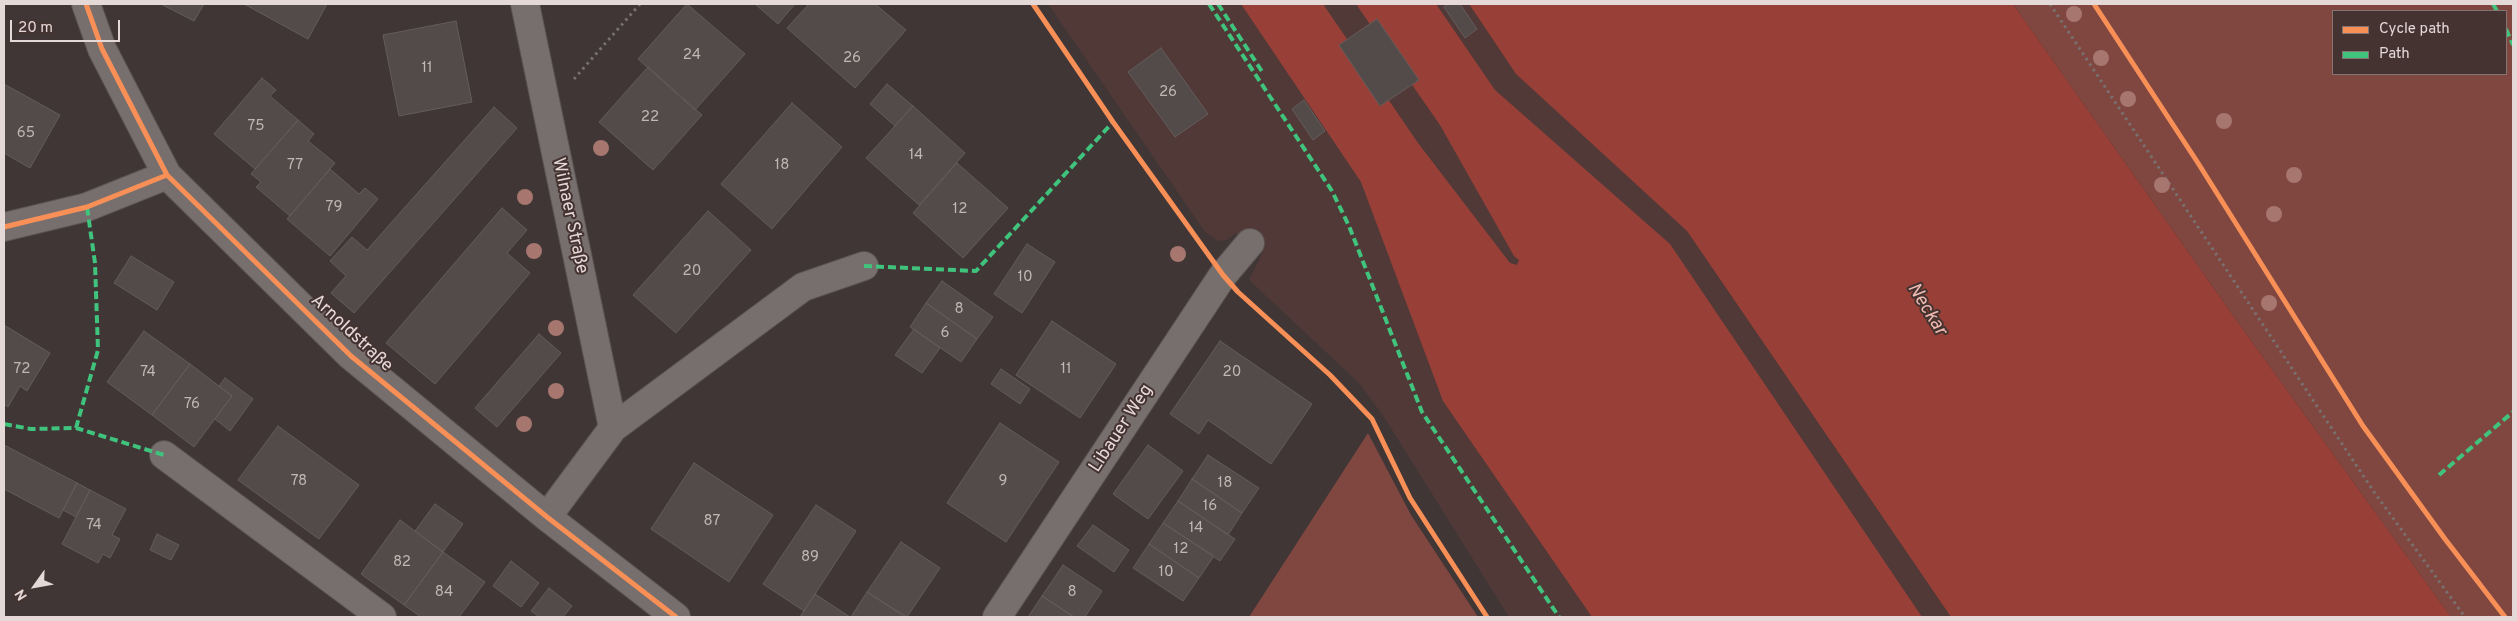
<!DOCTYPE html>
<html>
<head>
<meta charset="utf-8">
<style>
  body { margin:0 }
  #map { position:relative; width:2517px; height:621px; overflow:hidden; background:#3f3635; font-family:Overpass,sans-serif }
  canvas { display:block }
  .frame { position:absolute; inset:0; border:5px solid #e4d9d7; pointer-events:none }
  .legend { position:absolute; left:2332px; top:10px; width:175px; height:65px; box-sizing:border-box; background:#443330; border:1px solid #847573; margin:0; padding:6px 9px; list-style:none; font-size:15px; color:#e4d9d7 }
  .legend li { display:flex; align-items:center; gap:10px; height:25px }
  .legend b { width:25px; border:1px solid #847573 }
  .north { position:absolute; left:10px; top:561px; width:50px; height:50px; -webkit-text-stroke:4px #443330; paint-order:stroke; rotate:238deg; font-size:14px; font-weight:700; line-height:20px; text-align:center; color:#e4d9d7 }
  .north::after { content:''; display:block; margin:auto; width:18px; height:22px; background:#e4d9d7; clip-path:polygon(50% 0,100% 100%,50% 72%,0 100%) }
  .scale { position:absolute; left:10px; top:20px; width:110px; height:22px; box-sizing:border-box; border:2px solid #e4d9d7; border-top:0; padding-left:6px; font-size:15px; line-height:18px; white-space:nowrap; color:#e4d9d7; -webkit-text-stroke:4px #443330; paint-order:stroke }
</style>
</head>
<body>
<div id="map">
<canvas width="2517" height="621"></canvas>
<div class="frame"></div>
<ul class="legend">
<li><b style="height:6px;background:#f78f57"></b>Cycle path</li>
<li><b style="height:6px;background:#40c37c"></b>Path</li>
</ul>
<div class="north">N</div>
<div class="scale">20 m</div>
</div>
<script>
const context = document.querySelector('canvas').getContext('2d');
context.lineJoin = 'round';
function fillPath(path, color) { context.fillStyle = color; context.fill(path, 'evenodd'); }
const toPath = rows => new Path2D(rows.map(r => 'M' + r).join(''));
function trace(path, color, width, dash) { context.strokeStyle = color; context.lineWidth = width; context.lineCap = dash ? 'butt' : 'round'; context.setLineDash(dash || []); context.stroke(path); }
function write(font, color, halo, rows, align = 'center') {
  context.font = font + ' Overpass,sans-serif'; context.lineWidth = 4; context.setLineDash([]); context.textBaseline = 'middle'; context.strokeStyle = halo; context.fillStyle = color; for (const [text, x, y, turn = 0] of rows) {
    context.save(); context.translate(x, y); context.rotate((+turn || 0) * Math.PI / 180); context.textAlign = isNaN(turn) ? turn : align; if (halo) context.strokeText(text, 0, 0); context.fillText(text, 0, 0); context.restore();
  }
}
fillPath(toPath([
  [1048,4,1469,4,1516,74,1687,231,1951,617,1509,617,1384,417,1359,383,1249,280,1263,252,1236,233,1227,240,1218,241,1205,232]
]), '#503937');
fillPath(toPath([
  [2013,4,2513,4,2513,617,2451,617,2242,328],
  [2333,11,2506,11,2506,74,2333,74],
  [1368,433,1411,515,1478,617,1249,617]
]), '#804740');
fillPath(toPath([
  [1241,4,1323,4,1418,143,1510,263,1517,265,1519,260,1514,256,1440,125,1356,4,1436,4,1495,90,1670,244,1922,617,1592,617,1443,401,1361,182],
  [1469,4,2013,4,2242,328,2451,617,1951,617,1687,231,1516,74]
]), '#984037');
const building = toPath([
  [161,4,204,4,194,21,161,4],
  [244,4,327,4,308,39,244,4],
  [687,4,745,54,695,110,638,59,687,4],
  [755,4,795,4,778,24,755,4],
  [809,4,875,4,906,30,855,88,787,28,809,4],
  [1448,4,1460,4,1477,29,1465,38,1444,7,1448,4],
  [1377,19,1419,80,1380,106,1339,45,1377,19],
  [456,21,472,102,399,116,383,35,456,21],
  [1161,48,1208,114,1175,137,1128,72,1161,48],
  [648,67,702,115,653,170,599,122,648,67],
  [262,78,276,90,270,96,298,120,255,169,214,134,262,78],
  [4,84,60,115,30,168,4,153,4,84],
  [887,84,913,106,895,126,870,104,887,84],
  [1304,100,1325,131,1313,140,1292,109,1304,100],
  [792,103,842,147,772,229,721,184,792,103],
  [913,106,965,153,919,205,866,158,913,106],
  [494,107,517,128,354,313,331,293,346,276,330,261,352,237,367,250,494,107],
  [298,120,314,134,308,141,335,163,290,216,256,187,261,182,251,174,298,120],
  [957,163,1008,208,963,258,913,213,957,163],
  [330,169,359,194,365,188,378,199,330,256,287,219,330,169],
  [502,208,527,230,507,253,530,273,435,384,386,343,502,208],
  [708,211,751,250,676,333,633,295,708,211],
  [1027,244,1055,262,1022,313,994,294,1027,244],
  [131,256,174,282,157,310,114,283,131,256],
  [942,281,993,317,977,339,926,303,942,281],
  [926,303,977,339,961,362,910,327,926,303],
  [1052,321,1116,364,1080,418,1016,375,1052,321],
  [4,325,50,353,27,391,20,386,8,407,4,404,4,325],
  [914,329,940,348,922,373,895,355,914,329],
  [144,331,190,364,152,415,107,382,144,331],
  [539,334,561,353,497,427,475,408,539,334],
  [1220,341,1312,404,1271,464,1208,420,1199,434,1170,414,1220,341],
  [190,364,232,396,194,447,152,415,190,364],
  [1001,369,1030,389,1020,404,991,384,1001,369],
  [225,378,253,399,230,431,215,419,232,396,219,386,225,378],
  [1000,423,1059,462,1006,542,947,503,1000,423],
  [278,426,359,485,319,539,238,480,278,426],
  [4,445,77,483,59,518,4,489,4,445],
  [1148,445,1183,471,1148,519,1113,494,1148,445],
  [1208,455,1259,488,1242,513,1192,479,1208,455],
  [694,463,773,515,729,582,651,529,694,463],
  [1192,479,1242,513,1228,535,1178,501,1192,479],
  [77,483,90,490,76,517,63,510,77,483],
  [90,490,126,509,112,535,120,539,110,558,103,554,98,563,62,544,90,490],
  [1178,501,1235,539,1220,561,1163,523,1178,501],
  [435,504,463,524,443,552,415,531,435,504],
  [816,505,856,531,804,611,763,584,816,505],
  [400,520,443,552,404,605,361,574,400,520],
  [1163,523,1214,556,1199,578,1149,544,1163,523],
  [1093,525,1129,550,1114,572,1077,546,1093,525],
  [157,534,179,545,171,560,150,550,157,534],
  [901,542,940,568,907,617,867,592,901,542],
  [1149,544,1199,578,1183,601,1133,568,1149,544],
  [443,552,485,582,459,617,421,617,404,605,443,552],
  [511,561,539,583,521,607,493,586,511,561],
  [1063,565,1102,591,1085,617,1074,617,1042,596,1063,565],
  [549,588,572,606,563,617,540,617,531,611,549,588],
  [867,592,905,617,851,617,867,592],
  [815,594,850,617,800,617,815,594],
  [1042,596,1074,617,1028,617,1042,596]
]);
fillPath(building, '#534b4a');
trace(building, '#645c5b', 1);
const minor = toPath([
  [86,4,102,49,167,175,351,356,547,517,676,617],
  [525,4,613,428],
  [4,227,87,207,167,175],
  [164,455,382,617],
  [547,517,613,428,803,287,864,266],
  [997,617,1223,275,1250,243]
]);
trace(minor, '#5b5352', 30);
trace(toPath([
  [1033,4,1113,122,1203,248],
  [2050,4,2374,492,2465,617],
  [574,79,640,4],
  [1245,299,1330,375,1372,419,1410,498,1487,617]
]), '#787170', 3, [2.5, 4]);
trace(minor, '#766f6d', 28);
trace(toPath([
  [1209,4,1332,191,1349,226,1422,412,1559,617],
  [1218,4,1263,73],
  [2493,4,2497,11],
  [2506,29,2513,45],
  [864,266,976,271,1113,122],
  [4,424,31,429,76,428,164,455],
  [76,428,98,350,95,263,87,207],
  [2439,475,2513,412]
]), '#40c37c', 4, [8, 4]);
trace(toPath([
  [86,4,102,49,167,175,351,356,547,517,676,617],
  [1033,4,1113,122,1223,275,1238,292,1330,375,1372,419,1410,498,1487,617],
  [2094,4,2198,163,2363,426,2445,539,2505,617],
  [4,227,87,207,167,175]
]), '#f78f57', 5);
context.fillStyle = '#a6766f';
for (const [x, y] of [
  [2074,14],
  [2101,58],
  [2128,99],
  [2224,121],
  [601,148],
  [2294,175],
  [2162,185],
  [525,197],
  [2274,214],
  [534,251],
  [1178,254],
  [2269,303],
  [556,328],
  [556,391],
  [524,424]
]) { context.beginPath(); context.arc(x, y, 8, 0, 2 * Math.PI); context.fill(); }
write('15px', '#c0b6b4', null, [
  ["24",692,56],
  ["26",852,59],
  ["11",427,69],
  ["26",1168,93],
  ["22",650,118],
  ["75",256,127],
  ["65",26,134],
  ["14",916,156],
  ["77",295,166],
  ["18",782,166],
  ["79",334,208],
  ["12",960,210],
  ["20",692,272],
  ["10",1025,278],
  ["8",959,310],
  ["6",945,334],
  ["72",22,370],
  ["11",1066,370],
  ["74",148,373],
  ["20",1232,373],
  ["76",192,405],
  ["78",299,482],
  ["9",1003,482],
  ["18",1225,484],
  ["16",1210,507],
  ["87",712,522],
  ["74",94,526],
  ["14",1196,529],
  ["12",1181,550],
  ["89",810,558],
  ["82",402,563],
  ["10",1166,573],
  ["84",444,593],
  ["8",1072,593]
]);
write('18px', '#e4d9d7', '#443330', [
  ["Wilnaer Straße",569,216,78],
  ["Arnoldstraße",351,334,43],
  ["Libauer Weg",1122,429,-57]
]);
write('italic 19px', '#efb9b1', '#443330', [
  ["Neckar",1926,310,58]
]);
</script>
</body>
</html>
